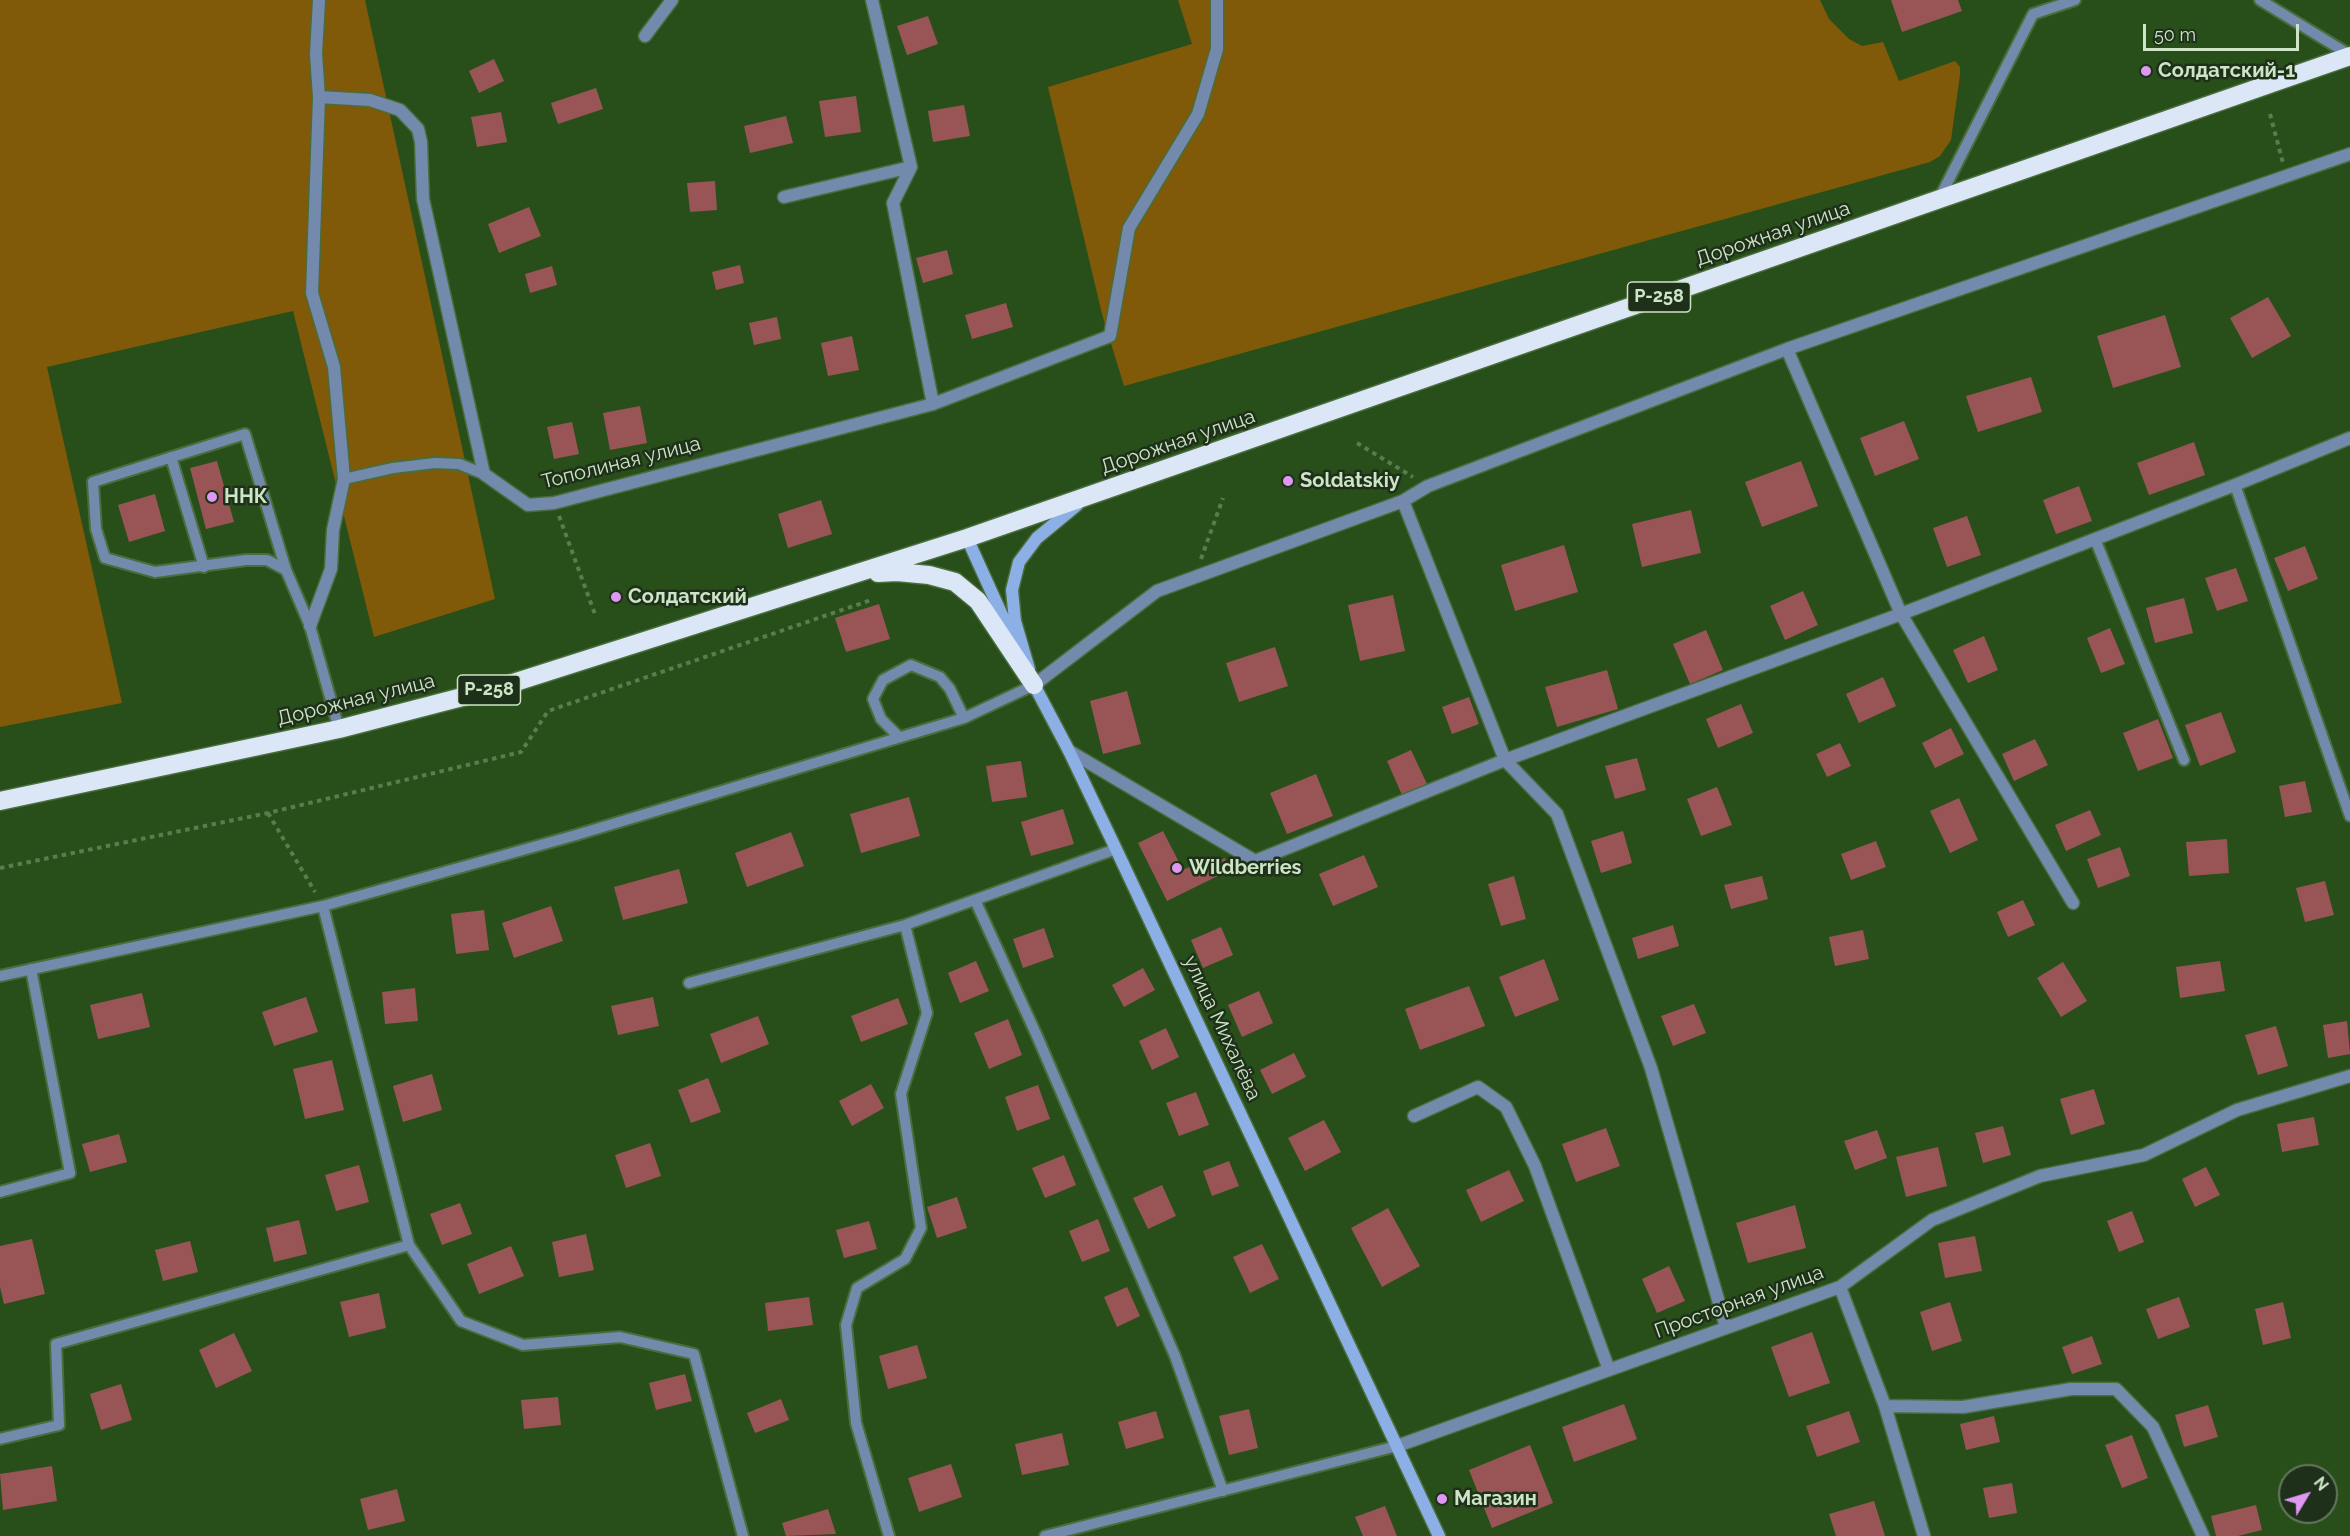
<!DOCTYPE html>
<html>
<head>
<meta charset="utf-8">
<style>
  body { margin:0 }
  #map { position:relative; width:2350px; height:1536px; overflow:hidden; background:#284f1a; font-family:Raleway,sans-serif }
  canvas { display:block }
  .north { position:absolute; left:2278px; top:1464px; width:60px; height:60px; box-sizing:border-box; background:#1e3019; border:2px solid #64785e; border-radius:50%; rotate:52deg; font-size:16px; font-weight:700; line-height:24px; text-align:center; color:#cde4c6 }
  .north::after { content:''; display:block; margin:auto; width:21px; height:27px; background:#de98f2; clip-path:polygon(50% 0,100% 100%,50% 72%,0 100%) }
  .scale { position:absolute; left:2143px; top:24px; width:156px; height:27px; box-sizing:border-box; border:3px solid #cde4c6; border-top:0; padding-left:8px; font-size:18px; line-height:21px; white-space:nowrap; color:#cde4c6; -webkit-text-stroke:4px #1e3019; paint-order:stroke }
</style>
</head>
<body>
<div id="map">
<canvas width="2350" height="1536"></canvas>
<div class="north">N</div>
<div class="scale">50 m</div>
</div>
<script>
const context = document.querySelector('canvas').getContext('2d');
context.lineJoin = 'round';
function fillPath(path, color) { context.fillStyle = color; context.fill(path, 'evenodd'); }
const toPath = rows => new Path2D(rows.map(r => 'M' + r).join(''));
function trace(path, color, width, dash) { context.strokeStyle = color; context.lineWidth = width; context.lineCap = dash ? 'butt' : 'round'; context.setLineDash(dash || []); context.stroke(path); }
function write(font, color, halo, rows, align = 'center') {
  context.font = font + ' Raleway,sans-serif'; context.lineWidth = 5; context.setLineDash([]); context.textBaseline = 'middle'; context.strokeStyle = halo; context.fillStyle = color; for (const [text, x, y, turn = 0] of rows) {
    context.save(); context.translate(x, y); context.rotate((+turn || 0) * Math.PI / 180); context.textAlign = isNaN(turn) ? turn : align; if (halo) context.strokeText(text, 0, 0); context.fillText(text, 0, 0); context.restore();
  }
}
fillPath(toPath([
  [0,0,365,0,495,599,374,637,293,311,47,367,122,703,0,727],
  [1178,0,1820,0,1829,19,1849,39,1862,46,1883,42,1899,81,1955,61,1960,67,1960,75,1951,140,1940,156,1930,162,1124,386,1102,314,1048,87,1192,44]
]), '#805909');
fillPath(toPath([
  [1891,0,1958,0,1962,11,1902,32],
  [928,16,938,44,907,55,897,26],
  [494,59,504,81,479,93,469,71],
  [596,88,603,109,558,124,551,103],
  [856,96,861,132,825,137,819,101],
  [964,105,970,136,933,142,928,111],
  [501,112,507,142,477,147,471,117],
  [786,116,793,143,750,153,744,126],
  [715,181,717,210,690,212,687,183],
  [529,207,541,236,499,253,488,224],
  [947,250,953,274,923,283,916,258],
  [740,265,744,283,716,290,712,272],
  [552,266,557,285,530,293,525,274],
  [2268,297,2291,336,2252,358,2230,318],
  [1006,303,1013,327,972,339,965,315],
  [2165,315,2181,367,2113,388,2097,336],
  [777,317,781,339,754,345,749,323],
  [852,336,859,370,828,376,821,343],
  [2031,377,2042,412,1978,432,1966,396],
  [640,406,647,443,610,450,603,413],
  [1904,421,1919,459,1875,476,1860,438],
  [572,422,579,454,554,459,547,427],
  [2194,442,2205,475,2149,495,2137,463],
  [217,461,234,522,206,529,190,468],
  [1801,461,1818,506,1762,527,1745,482],
  [2079,486,2092,521,2056,534,2043,500],
  [155,494,165,531,129,542,118,505],
  [821,500,832,534,788,548,778,514],
  [1691,510,1701,553,1642,567,1632,524],
  [1967,516,1981,555,1947,567,1933,528],
  [1564,545,1578,592,1515,611,1501,565],
  [2305,546,2318,579,2288,591,2274,558],
  [2236,568,2248,601,2217,611,2205,578],
  [1803,591,1818,625,1785,640,1770,606],
  [1393,595,1405,651,1360,661,1348,605],
  [2184,598,2193,633,2155,643,2146,608],
  [879,604,890,639,846,652,835,618],
  [2110,628,2125,664,2101,673,2087,638],
  [1706,630,1723,670,1690,684,1673,644],
  [1984,636,1998,670,1968,683,1953,650],
  [1275,647,1288,686,1239,702,1226,663],
  [1607,670,1618,709,1557,727,1545,687],
  [1883,677,1896,706,1859,723,1846,694],
  [1127,691,1141,744,1103,754,1090,701],
  [1469,697,1479,724,1452,734,1442,707],
  [1741,704,1753,733,1718,748,1706,719],
  [2221,712,2236,752,2200,766,2185,725],
  [2158,719,2173,758,2138,771,2123,733],
  [1951,728,1964,754,1935,768,1922,743],
  [2035,739,2048,765,2014,781,2002,754],
  [1840,743,1851,766,1827,777,1816,754],
  [1411,750,1427,784,1402,795,1387,761],
  [1637,758,1646,790,1615,799,1605,766],
  [1021,761,1027,797,992,802,986,766],
  [1316,774,1333,816,1287,834,1270,793],
  [2305,781,2312,812,2285,817,2279,786],
  [1717,787,1732,825,1701,836,1687,799],
  [909,797,920,836,861,853,850,814],
  [1959,798,1978,840,1950,853,1930,811],
  [1063,809,1074,844,1031,856,1021,822],
  [2090,810,2101,835,2066,851,2055,825],
  [1163,831,1183,870,1211,856,1214,863,1225,858,1230,870,1167,901,1138,843],
  [1623,831,1632,863,1601,873,1591,841],
  [791,832,804,866,747,887,735,853],
  [2227,839,2229,873,2189,876,2186,842],
  [1876,841,1886,867,1851,880,1841,854],
  [2120,847,2130,876,2098,888,2087,859],
  [1364,855,1378,887,1333,906,1319,874],
  [679,869,688,903,623,920,614,887],
  [1514,876,1526,919,1501,926,1488,884],
  [1762,876,1768,899,1731,909,1724,885],
  [2325,881,2334,915,2305,922,2296,888],
  [2023,900,2035,925,2008,937,1997,912],
  [551,906,563,941,514,958,502,923],
  [484,910,489,950,456,954,451,914],
  [1673,925,1679,946,1638,959,1632,938],
  [1221,927,1233,955,1203,968,1191,940],
  [1044,928,1054,957,1023,968,1013,939],
  [1863,930,1869,959,1835,966,1829,937],
  [1544,959,1559,1000,1515,1017,1499,977],
  [976,961,989,991,960,1003,948,973],
  [2220,961,2225,991,2180,998,2176,967],
  [2063,962,2087,1001,2061,1017,2037,978],
  [1143,968,1155,990,1124,1007,1112,985],
  [1469,986,1485,1026,1420,1050,1405,1009],
  [415,988,418,1021,385,1024,382,992],
  [1259,991,1273,1023,1242,1037,1228,1005],
  [142,993,150,1027,98,1039,90,1005],
  [306,997,318,1032,274,1046,262,1012],
  [653,997,659,1026,618,1035,611,1006],
  [898,998,908,1024,861,1042,851,1016],
  [1694,1004,1706,1033,1673,1046,1661,1016],
  [758,1016,769,1044,721,1063,710,1034],
  [1008,1019,1022,1055,989,1069,974,1033],
  [2347,1021,2350,1054,2328,1058,2323,1025],
  [2276,1026,2288,1066,2258,1075,2245,1035],
  [1166,1028,1179,1057,1152,1070,1139,1041],
  [1294,1053,1306,1077,1272,1094,1260,1070],
  [332,1060,344,1110,305,1119,293,1069],
  [432,1074,442,1110,403,1122,393,1086],
  [708,1078,721,1112,691,1123,678,1090],
  [871,1084,884,1108,852,1126,839,1101],
  [1038,1085,1050,1119,1017,1131,1005,1097],
  [2094,1089,2105,1124,2071,1135,2060,1099],
  [1196,1092,1209,1125,1179,1136,1166,1103],
  [2314,1117,2319,1145,2282,1152,2277,1124],
  [1324,1120,1341,1152,1305,1171,1288,1138],
  [2003,1126,2011,1155,1983,1163,1975,1133],
  [1606,1128,1620,1166,1576,1182,1562,1144],
  [1877,1130,1887,1158,1855,1170,1844,1141],
  [119,1134,127,1162,90,1172,82,1144],
  [650,1143,661,1176,626,1188,615,1155],
  [1938,1147,1947,1186,1906,1197,1896,1157],
  [1064,1155,1076,1185,1045,1198,1032,1168],
  [1229,1161,1239,1186,1212,1196,1203,1171],
  [359,1165,369,1202,336,1211,325,1175],
  [2206,1167,2220,1195,2195,1207,2182,1179],
  [1509,1170,1524,1201,1481,1222,1466,1190],
  [1162,1185,1176,1216,1148,1229,1133,1198],
  [957,1197,967,1228,937,1238,927,1207],
  [460,1203,472,1234,442,1245,430,1214],
  [1795,1205,1806,1248,1748,1263,1736,1223],
  [1388,1208,1420,1266,1382,1287,1351,1228],
  [2132,1211,2144,1242,2119,1252,2107,1221],
  [1098,1219,1110,1251,1082,1262,1069,1231],
  [299,1220,307,1254,274,1262,266,1228],
  [869,1221,877,1249,844,1258,836,1230],
  [586,1234,594,1270,559,1277,552,1242],
  [1975,1236,1982,1271,1945,1278,1938,1243],
  [32,1239,45,1294,4,1304,0,1287,0,1246],
  [190,1241,198,1272,163,1281,155,1250],
  [1262,1244,1279,1279,1250,1293,1233,1257],
  [511,1246,524,1276,479,1294,467,1264],
  [1669,1266,1685,1301,1657,1313,1642,1279],
  [1127,1287,1140,1316,1117,1327,1104,1297],
  [379,1293,386,1328,349,1337,340,1302],
  [809,1297,813,1325,768,1331,765,1303],
  [2179,1297,2190,1327,2158,1339,2146,1309],
  [1950,1302,1962,1341,1932,1351,1920,1312],
  [2283,1302,2291,1338,2263,1345,2255,1309],
  [1812,1332,1830,1383,1789,1397,1771,1347],
  [234,1333,252,1371,216,1388,199,1350],
  [2092,1336,2102,1364,2072,1374,2062,1347],
  [917,1345,927,1378,888,1389,879,1356],
  [685,1374,692,1401,656,1410,649,1383],
  [121,1384,132,1420,101,1430,90,1394],
  [558,1397,561,1425,524,1429,521,1400],
  [781,1399,789,1420,755,1433,747,1413],
  [1624,1404,1637,1439,1574,1462,1562,1427],
  [2208,1405,2218,1437,2184,1447,2175,1415],
  [1249,1409,1258,1448,1229,1455,1219,1416],
  [1156,1411,1164,1438,1126,1449,1118,1422],
  [1849,1411,1860,1442,1817,1457,1806,1426],
  [1994,1416,2000,1442,1966,1450,1960,1424],
  [1062,1433,1069,1465,1022,1475,1015,1444],
  [2132,1435,2148,1478,2122,1488,2105,1445],
  [1530,1445,1553,1503,1492,1528,1469,1470],
  [951,1464,962,1497,919,1512,908,1478],
  [52,1466,57,1501,3,1510,0,1474],
  [2012,1483,2017,1513,1989,1518,1983,1488],
  [397,1489,405,1521,368,1530,360,1499],
  [1874,1501,1885,1536,1836,1536,1829,1514],
  [2256,1505,2262,1530,2238,1536,2216,1536,2211,1516],
  [1385,1506,1397,1536,1363,1536,1355,1517],
  [828,1509,836,1534,786,1536,782,1523]
]), '#995456');
const lane = toPath([
  [2260,0,2350,55],
  [1939,199,2033,14,2075,0],
  [171,457,204,567],
  [344,479,393,468,435,463,459,464,484,474],
  [2235,485,2350,816],
  [2095,539,2184,760],
  [286,570,267,560,246,560,155,572,105,558,96,529,93,482,245,434,286,570,310,626,339,729],
  [899,737,881,719,873,699,883,680,911,665,940,677,950,689,964,718],
  [975,900,1037,1036,1175,1356,1223,1491],
  [0,976,323,906,576,835,964,718,1034,685],
  [689,983,905,925,1116,849],
  [0,1192,70,1173,31,969],
  [409,1245,461,1321,523,1345,620,1337,694,1354,743,1536],
  [0,1439,59,1425,56,1344,409,1245,323,906],
  [889,1536,856,1423,846,1325,857,1288,905,1259,921,1228,901,1094,927,1013,905,925],
  [1045,1536,1397,1446]
]);
const street = toPath([
  [872,0,911,167,893,203,933,404],
  [645,36,672,0],
  [319,97,370,100,400,110,418,129,421,142,423,199,484,474,528,505,554,503,933,404,1110,336,1129,228,1198,114,1217,49,1217,0],
  [784,197,911,167],
  [1787,349,1901,614,2073,903],
  [1403,501,1505,760,1557,814,1651,1068,1726,1327],
  [310,626,331,569,333,530,344,479,334,367,312,293,319,97,316,54,319,0],
  [1034,685,1157,591,1403,501,1428,486,1787,349,2350,154],
  [1069,751,1255,861,1505,760,1901,614,2235,485,2350,438],
  [1414,1116,1478,1087,1506,1107,1535,1166,1609,1370],
  [1840,1287,1885,1406,1924,1536],
  [1885,1406,1963,1407,2071,1389,2116,1389,2153,1427,2203,1536],
  [1397,1446,1840,1287,1932,1220,2040,1176,2144,1155,2237,1110,2350,1076]
]);
const secondary = toPath([
  [967,538,1016,646],
  [1029,669,1015,621,1012,590,1019,562,1037,538,1077,505],
  [1031,679,1069,751,1116,849,1439,1536]
]);
const highway = toPath([
  [878,573,897,572,929,575,955,582,978,601,1034,685],
  [0,801,339,729,497,688,967,538,2350,56]
]);
trace(lane, '#496d3c', 14);
trace(street, '#496d3c', 15);
trace(secondary, '#496d3c', 15);
trace(highway, '#496d3c', 21);
trace(toPath([
  [2270,114,2283,163],
  [1357,443,1413,477],
  [559,516,596,617],
  [1201,559,1223,498],
  [268,813,315,892],
  [0,868,268,813,521,752,548,711,871,600]
]), '#5a7c4e', 4, [4.5, 4.5]);
trace(lane, '#738aac', 10);
trace(street, '#738aac', 12);
trace(secondary, '#8cb0e6', 12);
trace(highway, '#dbe7f7', 18);
for (const [x, y, r, color] of [
  [2146,71,6,"#de98f2"],
  [1288,481,6,"#de98f2"],
  [212,497,6,"#de98f2"],
  [616,597,6,"#de98f2"],
  [1177,868,6,"#de98f2"],
  [1442,1499,6,"#de98f2"]
]) { const dot = new Path2D(); dot.arc(x, y, r, 0, 2 * Math.PI); context.fillStyle = color; context.fill(dot); trace(dot, '#1e3019', 2); }
for (const [x, y, w] of [
  [1659,297,63],
  [489,690,63]
]) { const box = new Path2D(); box.roundRect(x - w / 2, y - 15, w, 30, 4.5); context.fillStyle = '#1e3019'; context.fill(box); trace(box, '#cde4c6', 1.5); }
write('bold 18px', '#cde4c6', null, [
  ["Р-258",1659,297],
  ["Р-258",489,690]
]);
write('bold 20px', '#cde4c6', '#1e3019', [
  ["Солдатский-1",2158,71],
  ["Soldatskiy",1300,481],
  ["ННК",224,497],
  ["Солдатский",628,597],
  ["Wildberries",1189,868],
  ["Магазин",1454,1499]
], 'left');
write('20px', '#cde4c6', '#1e3019', [
  ["Дорожная улица",1773,234,-19],
  ["Дорожная улица",1178,442,-19],
  ["Тополиная улица",621,463,-14],
  ["Дорожная улица",356,700,-14],
  ["улица Михалёва",1222,1028,65],
  ["Просторная улица",1739,1302,-20]
]);
</script>
</body>
</html>
